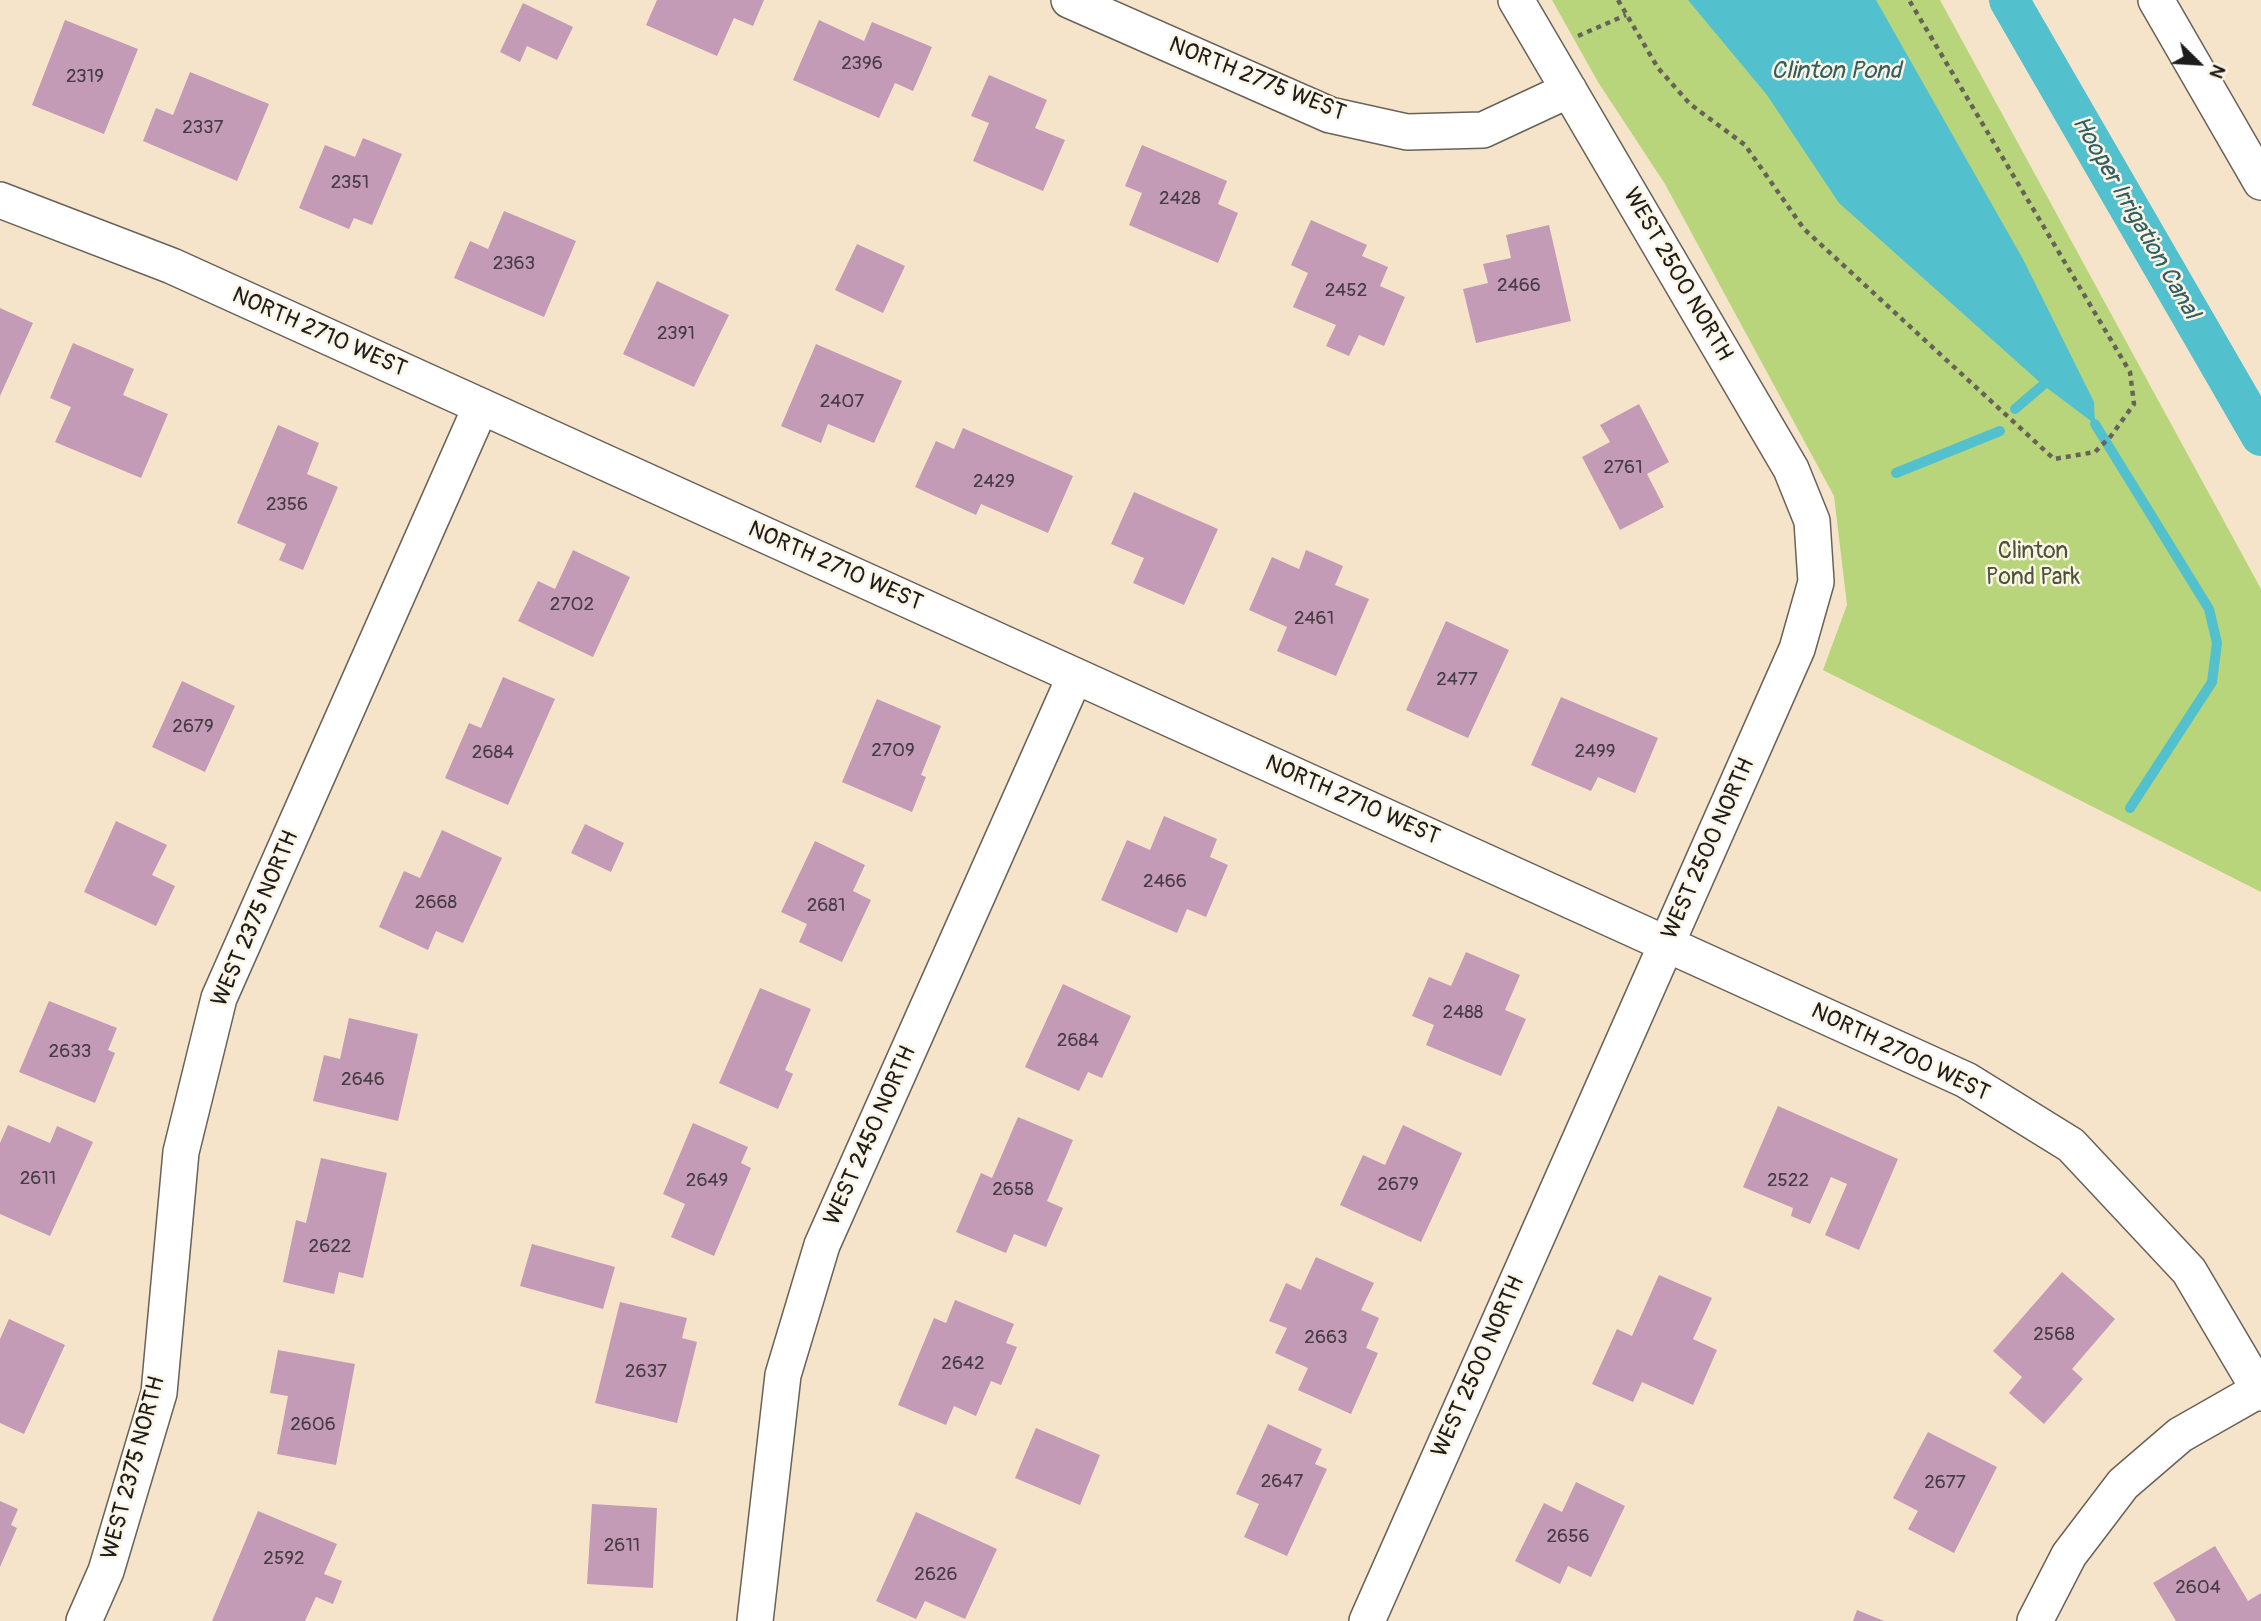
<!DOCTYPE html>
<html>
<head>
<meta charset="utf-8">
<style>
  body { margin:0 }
  #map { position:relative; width:2261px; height:1621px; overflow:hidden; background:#f6e4ca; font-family:Pangolin,sans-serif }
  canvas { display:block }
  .north { position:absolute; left:2163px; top:28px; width:70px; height:70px; -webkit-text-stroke:5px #fcf5e5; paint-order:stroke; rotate:114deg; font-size:19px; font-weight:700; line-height:28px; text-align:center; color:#1c1c1c }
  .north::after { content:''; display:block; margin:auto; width:24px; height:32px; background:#1c1c1c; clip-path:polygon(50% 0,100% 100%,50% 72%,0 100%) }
</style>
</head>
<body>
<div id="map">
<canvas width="2261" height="1621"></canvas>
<div class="north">N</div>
</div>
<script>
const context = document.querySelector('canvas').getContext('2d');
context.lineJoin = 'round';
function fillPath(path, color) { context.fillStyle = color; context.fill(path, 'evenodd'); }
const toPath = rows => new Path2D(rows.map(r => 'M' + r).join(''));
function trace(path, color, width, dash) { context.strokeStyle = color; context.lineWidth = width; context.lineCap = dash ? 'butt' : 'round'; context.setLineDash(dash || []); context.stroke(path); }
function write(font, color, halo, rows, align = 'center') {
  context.font = font + ' Pangolin,sans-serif'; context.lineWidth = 5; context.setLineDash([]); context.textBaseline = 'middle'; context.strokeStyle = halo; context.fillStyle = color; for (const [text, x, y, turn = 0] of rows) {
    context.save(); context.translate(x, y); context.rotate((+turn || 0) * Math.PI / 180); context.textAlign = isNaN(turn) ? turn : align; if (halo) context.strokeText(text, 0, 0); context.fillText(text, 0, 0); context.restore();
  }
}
fillPath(toPath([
  [1552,0,1940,0,2261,589,2261,892,1823,670,1847,605,1834,496,1665,184,1598,82]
]), '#b8d57c');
fillPath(toPath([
  [1688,0,1876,0,2024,261,2094,402,2095,424,2043,385,1839,203,1767,95]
]), '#53c0cd');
trace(toPath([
  [2015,409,2043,385],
  [2095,424,2209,609,2217,643,2212,682,2130,808],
  [1896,473,2000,431]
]), '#53c0cd', 10);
trace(toPath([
  [2009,0,2261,436]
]), '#53c0cd', 40);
fillPath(toPath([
  [657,0,764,0,753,26,734,18,717,56,646,25],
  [523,3,573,27,557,60,527,46,520,62,500,52],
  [65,20,138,49,104,134,32,105],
  [819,20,864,41,872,22,932,47,913,91,895,83,879,118,793,80],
  [190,72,269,104,237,181,143,141,156,108,173,115],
  [989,75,1047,100,1035,128,1065,140,1043,191,973,161,989,123,971,116],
  [363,138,402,154,372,225,354,218,349,229,299,208,325,145,355,157],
  [1142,145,1227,181,1218,204,1238,213,1218,263,1129,225,1142,193,1125,186],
  [504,211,576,241,544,317,454,278,470,241,488,249],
  [1311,220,1367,245,1362,256,1388,267,1380,286,1405,297,1384,346,1359,335,1349,356,1326,346,1336,325,1293,307,1308,273,1291,265],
  [1549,225,1571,321,1476,343,1463,289,1488,283,1483,264,1511,258,1506,235],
  [857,244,905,266,883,313,835,290],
  [657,281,729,315,694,387,623,354],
  [0,308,33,323,0,396],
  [73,343,134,369,123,395,168,414,141,478,55,442,71,407,50,398],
  [816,344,902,381,874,443,828,424,821,443,781,426],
  [1639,404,1669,462,1647,474,1664,507,1620,530,1582,457,1610,442,1600,425],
  [278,425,319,443,307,474,338,487,303,570,279,560,286,544,237,523],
  [963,428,1073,476,1048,533,981,504,976,515,915,487,936,441,954,449],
  [1134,492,1218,529,1184,605,1133,583,1144,558,1111,544],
  [573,550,630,577,593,657,518,621,538,581,555,589],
  [1306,550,1343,566,1335,585,1369,599,1336,676,1277,651,1287,627,1249,610,1272,557,1299,569],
  [1446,621,1509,650,1468,738,1406,710],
  [503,677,555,699,508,805,445,778,469,723,481,728],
  [182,681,235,706,205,772,152,747],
  [1561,697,1658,738,1635,793,1598,777,1591,791,1531,765],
  [877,699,941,726,921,775,926,777,912,812,842,782],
  [1164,816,1217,839,1210,857,1228,865,1206,917,1187,909,1177,933,1101,900,1127,840,1150,850],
  [116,821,167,845,152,875,175,886,156,926,84,892],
  [585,824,624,843,611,872,571,853],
  [442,830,502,858,463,943,436,931,428,950,379,927,404,871,420,878],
  [815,841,865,865,853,891,871,900,842,962,799,942,807,924,781,912],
  [1466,952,1520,975,1505,1010,1526,1019,1501,1076,1426,1045,1434,1025,1412,1016,1429,977,1451,986],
  [1063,984,1131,1016,1102,1078,1088,1072,1079,1091,1025,1067],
  [760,988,811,1009,785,1070,793,1074,778,1109,719,1083],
  [49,1001,117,1028,108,1050,115,1053,95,1103,19,1072],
  [349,1018,418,1034,398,1121,313,1101,324,1055,340,1059],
  [1778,1106,1898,1159,1859,1250,1825,1235,1847,1184,1831,1177,1810,1224,1791,1216,1793,1208,1743,1187],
  [1018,1117,1073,1140,1047,1201,1063,1208,1046,1247,1014,1234,1006,1253,956,1232,981,1173,992,1178],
  [693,1123,748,1147,741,1163,751,1168,714,1256,671,1237,685,1204,663,1194],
  [8,1125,50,1143,57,1126,93,1142,50,1236,0,1214,0,1143],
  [1403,1125,1462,1153,1421,1242,1340,1205,1363,1155,1385,1165],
  [321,1158,387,1173,363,1278,339,1272,334,1294,283,1282,296,1220,306,1223],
  [532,1244,615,1267,603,1309,520,1286],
  [1316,1257,1374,1283,1361,1310,1379,1318,1366,1348,1378,1353,1351,1414,1298,1390,1308,1368,1275,1353,1287,1328,1269,1321,1286,1283,1301,1290],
  [2062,1272,2115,1319,2072,1369,2083,1379,2044,1424,2009,1393,2022,1377,1993,1351],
  [1659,1275,1712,1298,1693,1339,1717,1350,1693,1405,1642,1382,1633,1402,1592,1384,1617,1329,1632,1336],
  [955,1300,1014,1324,1006,1343,1017,1347,1001,1385,991,1381,976,1416,954,1406,946,1425,898,1405,934,1318,946,1323],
  [620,1302,687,1318,682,1338,697,1342,677,1423,595,1403],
  [9,1319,65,1345,24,1434,0,1423,0,1339],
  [278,1350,355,1364,336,1465,277,1454,288,1396,270,1393],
  [1268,1424,1322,1449,1315,1464,1327,1469,1287,1556,1244,1537,1259,1504,1236,1494],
  [1036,1428,1100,1455,1080,1505,1015,1478],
  [1928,1432,1997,1467,1954,1553,1908,1529,1918,1511,1893,1498],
  [1576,1482,1625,1506,1591,1577,1568,1566,1560,1584,1515,1561,1544,1503,1562,1512],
  [0,1501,18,1509,11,1525,17,1528,0,1567],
  [592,1504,657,1508,653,1588,587,1584],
  [258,1511,337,1544,324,1574,342,1581,333,1604,316,1597,305,1621,212,1621],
  [916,1512,997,1549,965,1619,925,1601,916,1619,876,1601],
  [2215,1546,2248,1601,2261,1593,2261,1621,2176,1621,2153,1583],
  [1857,1610,1884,1621,1853,1621]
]), '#c39bb7');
const minor = toPath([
  [1069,0,1330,115,1407,132,1483,130,1569,90],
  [2156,0,2261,182],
  [0,200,172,266,1966,1080,2071,1145,2189,1271,2261,1393],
  [84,1621,106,1571,159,1393,181,1152,219,998,481,406],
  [755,1621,783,1375,822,1245,1075,676],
  [1367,1621,1797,649,1816,582,1812,521,1791,469,1516,0],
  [2035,1621,2069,1555,2123,1484,2180,1435,2259,1390]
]);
trace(minor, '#686259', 38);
trace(toPath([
  [1618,0,1658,68,1690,104,1745,145,1804,229,2054,459,2095,452,2111,436,2134,404,2130,372,1909,0],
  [1578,36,1626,15]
]), '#686259', 4.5, [5, 5]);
trace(minor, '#fff', 35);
write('19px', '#463c43', null, [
  ["2396",862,64],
  ["2319",85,77],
  ["2337",203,128],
  ["2351",350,183],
  ["2428",1180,199],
  ["2363",514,264],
  ["2466",1519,286],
  ["2452",1346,291],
  ["2391",676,334],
  ["2407",842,402],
  ["2761",1623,468],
  ["2429",994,482],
  ["2356",287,505],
  ["2702",572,605],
  ["2461",1314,619],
  ["2477",1457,680],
  ["2679",193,727],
  ["2709",893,751],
  ["2499",1595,752],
  ["2684",493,753],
  ["2466",1165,882],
  ["2668",436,903],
  ["2681",826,906],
  ["2488",1463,1013],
  ["2684",1078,1041],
  ["2633",70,1052],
  ["2646",363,1080],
  ["2611",38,1179],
  ["2649",707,1181],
  ["2522",1788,1181],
  ["2679",1398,1185],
  ["2658",1013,1190],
  ["2622",330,1247],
  ["2568",2054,1335],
  ["2663",1326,1338],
  ["2642",963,1364],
  ["2637",646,1372],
  ["2606",313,1425],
  ["2647",1282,1482],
  ["2677",1945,1483],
  ["2656",1568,1537],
  ["2611",622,1546],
  ["2592",284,1559],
  ["2626",936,1575],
  ["2604",2198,1588]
]);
write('23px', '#1c1c1c', '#fcf5e5', [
  ["NORTH 2775 WEST",1257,80,22],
  ["WEST 2500 NORTH",1677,275,60],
  ["NORTH 2710 WEST",319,333,24],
  ["NORTH 2710 WEST",835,567,24],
  ["NORTH 2710 WEST",1352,801,24],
  ["WEST 2500 NORTH",1709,849,-66],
  ["WEST 2375 NORTH",256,919,-67],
  ["NORTH 2700 WEST",1900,1053,26],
  ["WEST 2450 NORTH",871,1136,-66],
  ["WEST 2500 NORTH",1479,1367,-66],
  ["WEST 2375 NORTH",134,1468,-75]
]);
write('23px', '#4b5439', '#fcf5e5', [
  ["Clinton",2033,552],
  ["Pond Park",2033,578]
]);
write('italic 24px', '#325e63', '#fcf5e5', [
  ["Clinton Pond",1836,72],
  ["Hooper Irrigation Canal",2135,218,60]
]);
</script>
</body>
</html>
